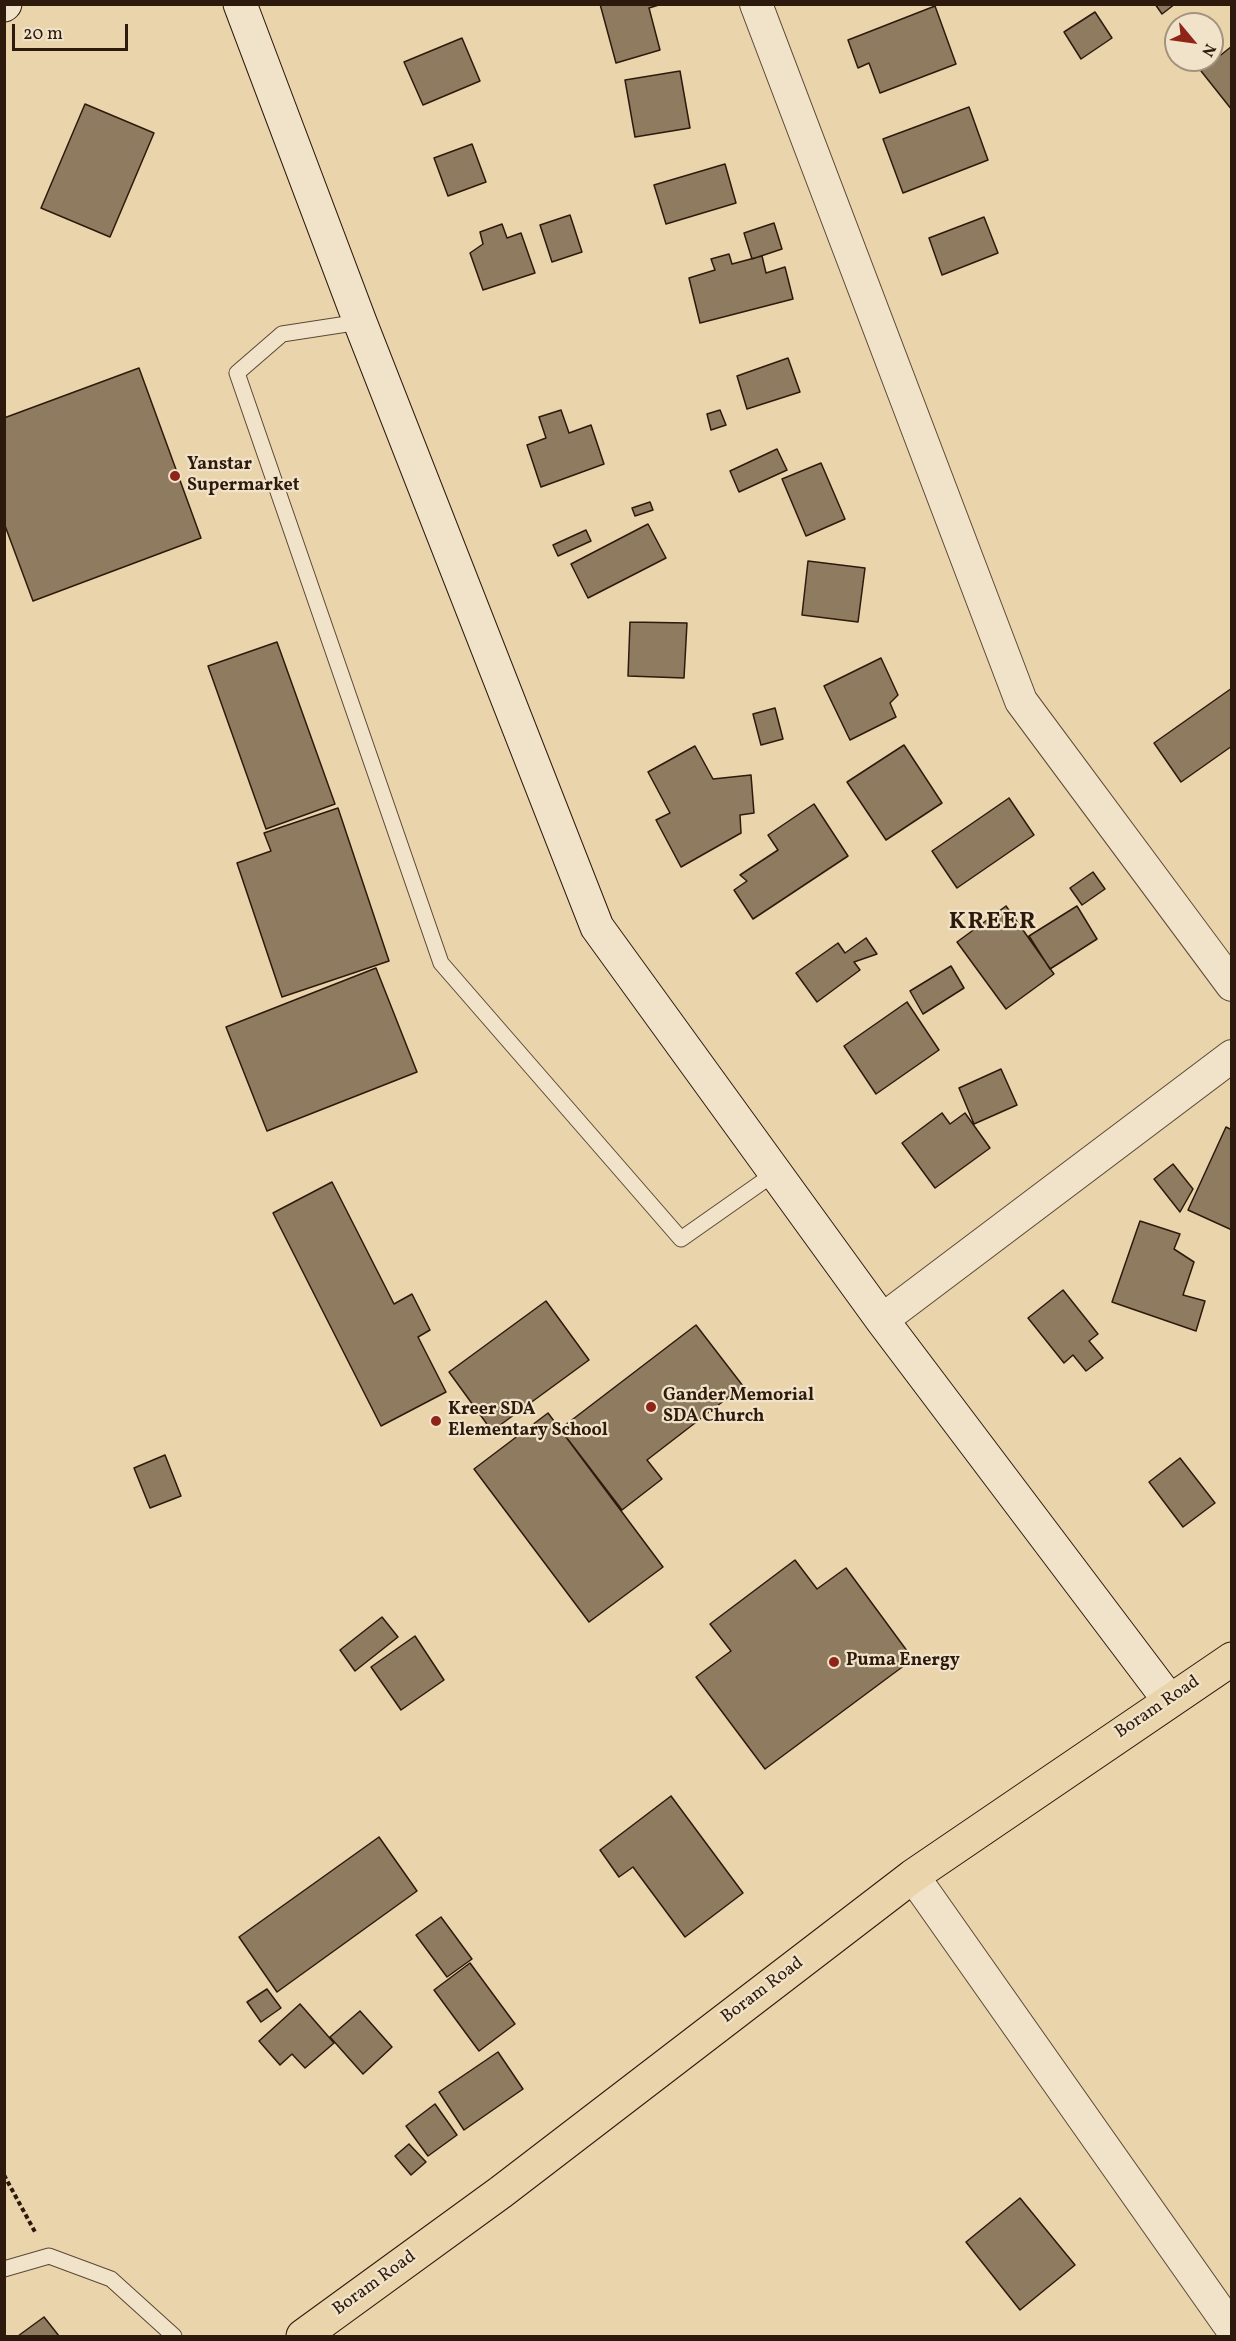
<!DOCTYPE html>
<html>
<head>
<meta charset="utf-8">
<style>
  body { margin:0 }
  #map { position:relative; width:1236px; height:2341px; overflow:hidden; background:#ead4ac; font-family:Vollkorn,serif }
  canvas { display:block }
  .frame { position:absolute; inset:0; border:6px solid #2d1a0c; pointer-events:none }
  .north { position:absolute; left:1164px; top:12px; width:60px; height:60px; box-sizing:border-box; background:#f1e3c9; border:2px solid #a3937d; border-radius:50%; rotate:119deg; font-size:16px; font-weight:700; line-height:24px; text-align:center; color:#2d1a0c }
  .north::after { content:''; display:block; margin:auto; width:21px; height:27px; background:#8f2418; clip-path:polygon(50% 0,100% 100%,50% 72%,0 100%) }
  .scale { position:absolute; left:12px; top:24px; width:116px; height:27px; box-sizing:border-box; border:3px solid #2d1a0c; border-top:0; padding-left:8px; font-size:18px; line-height:21px; white-space:nowrap; color:#2d1a0c; -webkit-text-stroke:4px #f1e3c9; paint-order:stroke }
</style>
</head>
<body>
<div id="map">
<canvas width="1236" height="2341"></canvas>
<div class="frame"></div>
<div class="north">N</div>
<div class="scale">20 m</div>
</div>
<script>
const context = document.querySelector('canvas').getContext('2d');
context.lineJoin = 'round';
function fillPath(path, color) { context.fillStyle = color; context.fill(path, 'evenodd'); }
const toPath = rows => new Path2D(rows.map(r => 'M' + r).join(''));
function trace(path, color, width, dash) { context.strokeStyle = color; context.lineWidth = width; context.lineCap = dash ? 'butt' : 'round'; context.setLineDash(dash || []); context.stroke(path); }
function write(font, color, halo, rows, align = 'center') {
  context.font = font + ' Vollkorn,serif'; context.lineWidth = 4.5; context.setLineDash([]); context.textBaseline = 'middle'; context.strokeStyle = halo; context.fillStyle = color; for (const [text, x, y, turn = 0] of rows) {
    context.save(); context.translate(x, y); context.rotate((+turn || 0) * Math.PI / 180); context.textAlign = isNaN(turn) ? turn : align; if (halo) context.strokeText(text, 0, 0); context.fillText(text, 0, 0); context.restore();
  }
}
const building = toPath([
  [600,4,662,4,649,8,660,50,616,63,600,4],
  [1155,4,1175,4,1162,14,1155,4],
  [935,6,956,64,880,93,869,63,858,68,848,40,935,6],
  [1095,12,1112,38,1081,59,1064,32,1095,12],
  [462,38,480,81,423,105,404,62,462,38],
  [1232,46,1232,110,1201,71,1232,46],
  [680,71,690,128,635,137,625,80,680,71],
  [85,104,154,133,110,237,41,208,85,104],
  [969,107,988,160,903,193,883,139,969,107],
  [472,144,486,182,448,196,434,158,472,144],
  [725,164,736,203,666,224,654,185,725,164],
  [570,215,582,252,552,262,540,225,570,215],
  [984,217,998,253,942,275,929,238,984,217],
  [774,223,782,249,752,259,744,233,774,223],
  [502,224,507,238,521,233,535,273,483,290,470,253,483,244,480,232,502,224],
  [729,254,732,264,762,256,766,273,785,267,793,299,700,323,689,278,715,270,711,259,729,254],
  [788,358,800,392,747,409,737,376,788,358],
  [139,368,201,538,33,601,4,523,4,418,139,368],
  [561,410,569,433,591,425,604,464,541,487,527,445,546,438,539,417,561,410],
  [720,410,726,425,711,430,707,414,720,410],
  [777,449,787,470,739,492,730,471,777,449],
  [821,463,845,519,806,536,782,479,821,463],
  [650,502,653,510,635,516,632,508,650,502],
  [648,524,666,558,588,598,571,564,648,524],
  [586,530,591,541,558,556,553,545,586,530],
  [808,561,865,568,858,622,802,615,808,561],
  [630,622,687,623,684,678,628,676,630,622],
  [277,642,335,804,266,829,208,666,277,642],
  [881,658,898,695,890,703,896,717,850,740,824,686,881,658],
  [1232,688,1232,746,1181,782,1154,743,1232,688],
  [775,708,783,739,761,745,753,714,775,708],
  [904,745,942,803,886,840,847,782,904,745],
  [695,746,713,779,751,775,754,813,740,815,741,833,681,867,656,820,670,813,648,772,695,746],
  [1009,798,1034,835,957,888,932,851,1009,798],
  [814,804,848,856,753,919,734,890,747,881,740,875,778,850,768,835,814,804],
  [338,808,389,961,282,997,237,863,271,851,264,833,338,808],
  [1093,872,1105,889,1082,905,1070,888,1093,872],
  [1006,906,1054,974,1006,1009,957,942,1006,906],
  [1077,906,1097,939,1050,969,1029,936,1077,906],
  [866,938,877,954,854,962,860,970,817,1002,796,973,838,943,845,953,866,938],
  [951,966,964,988,923,1014,910,991,951,966],
  [376,968,417,1072,267,1131,226,1027,376,968],
  [907,1002,939,1050,876,1094,844,1046,907,1002],
  [1001,1069,1017,1105,974,1124,959,1088,1001,1069],
  [942,1113,950,1124,965,1113,990,1148,935,1188,902,1143,942,1113],
  [1226,1127,1232,1130,1232,1230,1188,1210,1226,1127],
  [1173,1164,1193,1189,1180,1212,1154,1179,1173,1164],
  [332,1182,394,1304,412,1294,430,1330,418,1337,446,1392,381,1426,273,1213,332,1182],
  [1140,1221,1180,1234,1174,1249,1194,1262,1183,1295,1205,1301,1196,1331,1112,1302,1140,1221],
  [1063,1290,1098,1334,1089,1341,1103,1358,1086,1371,1073,1355,1064,1363,1028,1318,1063,1290],
  [546,1301,589,1360,492,1431,449,1372,546,1301],
  [696,1325,743,1386,647,1460,662,1479,622,1510,560,1429,696,1325],
  [548,1413,663,1567,589,1622,474,1469,548,1413],
  [165,1455,181,1496,150,1508,134,1468,165,1455],
  [1180,1458,1215,1503,1183,1527,1149,1482,1180,1458],
  [795,1560,817,1589,846,1568,913,1659,765,1769,696,1677,731,1651,710,1624,795,1560],
  [382,1617,398,1637,355,1671,340,1650,382,1617],
  [415,1636,444,1680,401,1710,371,1667,415,1636],
  [671,1796,743,1893,685,1937,633,1867,619,1877,600,1850,671,1796],
  [379,1837,417,1891,277,1992,239,1937,379,1837],
  [441,1917,472,1959,447,1977,416,1935,441,1917],
  [470,1963,515,2024,479,2051,434,1990,470,1963],
  [267,1989,281,2008,261,2022,247,2002,267,1989],
  [300,2004,334,2043,305,2068,292,2054,280,2065,259,2041,300,2004],
  [360,2011,392,2047,363,2074,330,2037,360,2011],
  [498,2052,523,2089,464,2130,439,2092,498,2052],
  [435,2104,457,2135,428,2156,406,2126,435,2104],
  [409,2144,426,2162,411,2175,395,2156,409,2144],
  [1020,2198,1075,2265,1020,2310,966,2242,1020,2198],
  [44,2317,59,2336,18,2336,44,2317]
]);
fillPath(building, '#8f7b5f');
trace(building, '#2d1a0c', 1.5);
const lane = toPath([
  [360,322,282,334,237,373,441,963,681,1239,775,1173],
  [4,2269,49,2256,111,2279,174,2336]
]);
const street = toPath([
  [756,4,1021,701,1232,985],
  [882,1320,1232,1056],
  [913,1876,1232,2329]
]);
const secondary = toPath([
  [240,4,360,322,597,927,882,1320,1169,1700],
  [4,5,5,4]
]);
const primary = toPath([
  [303,2336,501,2192,913,1876,1232,1659]
]);
trace(lane, '#5c4834', 17);
trace(street, '#5c4834', 34);
trace(secondary, '#2d1a0c', 35);
trace(primary, '#2d1a0c', 35);
trace(toPath([
  [4,2175,35,2232]
]), '#2d1a0c', 4, [4.5, 3]);
trace(lane, '#f1e3c9', 15);
trace(street, '#f1e3c9', 32);
trace(secondary, '#f1e3c9', 33);
trace(primary, '#ead4ac', 33);
for (const [x, y, r, color] of [
  [175,476,6,"#8f2418"],
  [651,1407,6,"#8f2418"],
  [436,1421,6,"#8f2418"],
  [834,1662,6,"#8f2418"]
]) { const dot = new Path2D(); dot.arc(x, y, r, 0, 2 * Math.PI); context.fillStyle = color; context.fill(dot); trace(dot, '#f1e3c9', 2); }
write('bold 18px', '#2d1a0c', '#f1e3c9', [
  ["Yanstar",187,466],
  ["Supermarket",187,487],
  ["Gander Memorial",663,1397],
  ["SDA Church",663,1418],
  ["Kreer SDA",448,1411],
  ["Elementary School",448,1432],
  ["Puma Energy",846,1662]
], 'left');
write('18px', '#2d1a0c', '#f1e3c9', [
  ["Boram Road",1158,1708,-34],
  ["Boram Road",763,1991,-37],
  ["Boram Road",375,2284,-36]
]);
context.letterSpacing = '1.5px';
write('bold 24px', '#2d1a0c', '#f1e3c9', [
  ["KREER",993,924]
]);
context.letterSpacing = '0px';
</script>
</body>
</html>
